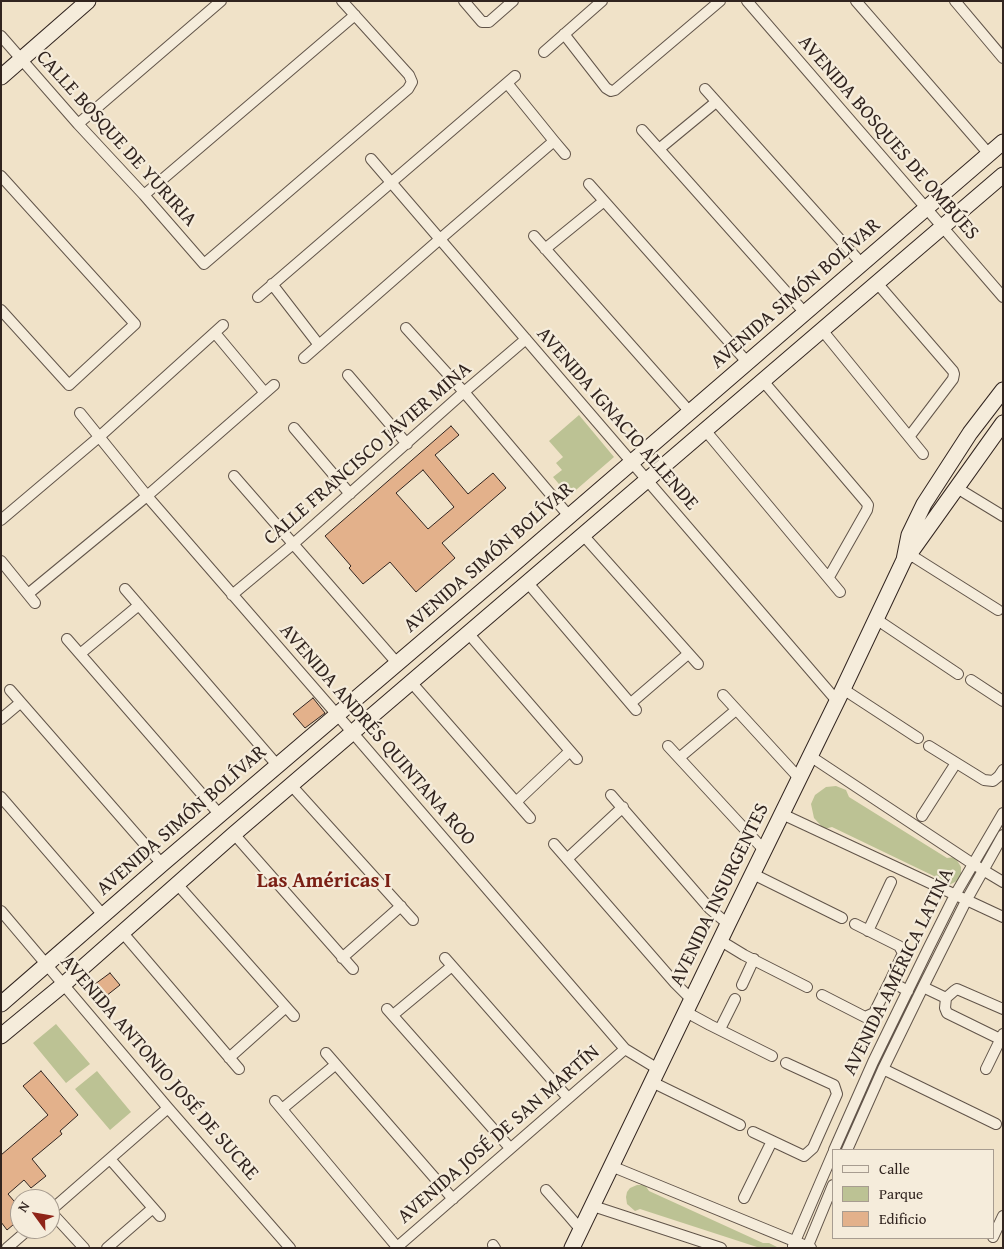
<!DOCTYPE html>
<html>
<head>
<meta charset="utf-8">
<style>
  body { margin:0 }
  #map { position:relative; width:1004px; height:1249px; overflow:hidden; background:#f0e2c8; font-family:"Gentium Book Plus",serif }
  canvas { display:block }
  .frame { position:absolute; inset:0; border:2px solid #31241f; pointer-events:none }
  .legend { position:absolute; left:832px; top:1149px; width:162px; height:90px; box-sizing:border-box; background:#f5ecdb; border:1px solid #a79c90; margin:0; padding:6px 9px; list-style:none; font-size:15px; color:#31241f }
  .legend li { display:flex; align-items:center; gap:10px; height:25px }
  .legend b { width:25px; border:1px solid #a79c90 }
  .north { position:absolute; left:10px; top:1189px; width:50px; height:50px; box-sizing:border-box; background:#f5ecdb; border:1px solid #a79c90; border-radius:50%; rotate:302deg; font-size:14px; font-weight:700; line-height:20px; text-align:center; color:#31241f }
  .north::after { content:''; display:block; margin:auto; width:18px; height:22px; background:#8f2418; clip-path:polygon(50% 0,100% 100%,50% 72%,0 100%) }
</style>
</head>
<body>
<div id="map">
<canvas width="1004" height="1249"></canvas>
<div class="frame"></div>
<ul class="legend">
<li><b style="height:6px;background:#f5ecdb"></b>Calle</li>
<li><b style="height:14px;background:#bcc294"></b>Parque</li>
<li><b style="height:14px;background:#e3b18b"></b>Edificio</li>
</ul>
<div class="north">N</div>
</div>
<script>
const context = document.querySelector('canvas').getContext('2d');
context.lineJoin = 'round';
function fillPath(path, color) { context.fillStyle = color; context.fill(path, 'evenodd'); }
const toPath = rows => new Path2D(rows.map(r => 'M' + r).join(''));
function trace(path, color, width, dash) { context.strokeStyle = color; context.lineWidth = width; context.lineCap = dash ? 'butt' : 'round'; context.setLineDash(dash || []); context.stroke(path); }
function write(font, color, halo, rows, align = 'center') {
  context.font = font + ' "Gentium Book Plus",serif'; context.lineWidth = 4.5; context.setLineDash([]); context.textBaseline = 'middle'; context.strokeStyle = halo; context.fillStyle = color; for (const [text, x, y, turn = 0] of rows) {
    context.save(); context.translate(x, y); context.rotate((+turn || 0) * Math.PI / 180); context.textAlign = isNaN(turn) ? turn : align; if (halo) context.strokeText(text, 0, 0); context.fillText(text, 0, 0); context.restore();
  }
}
fillPath(toPath([
  [579,415,614,457,569,496,553,477,562,470,556,463,563,457,549,441],
  [836,786,846,790,849,797,947,858,955,857,961,867,961,875,957,881,949,885,941,883,938,878,832,827,824,829,814,818,811,804,815,795,826,787],
  [56,1024,90,1064,66,1083,33,1043],
  [97,1071,131,1112,110,1130,75,1089],
  [637,1185,645,1185,649,1191,763,1243,769,1243,779,1248,760,1248,640,1209,635,1211,627,1204,626,1197,627,1192,630,1188]
]), '#bcc294');
const building = toPath([
  [451,426,459,435,435,455,468,494,493,473,506,488,442,543,455,558,416,592,390,562,363,584,349,568,351,566,325,536,451,426],
  [423,470,454,507,428,529,396,493,423,470],
  [313,698,325,713,305,728,293,714,313,698],
  [110,973,120,985,101,1000,91,987,110,973],
  [41,1071,78,1115,60,1131,62,1134,32,1159,46,1176,31,1188,24,1180,8,1194,20,1208,20,1219,7,1230,1,1222,1,1155,48,1115,23,1086,41,1071]
]);
fillPath(building, '#e3b18b');
trace(building, '#31241f', 1);
const street = toPath([
  [464,1,482,22,489,22,513,1],
  [747,1,1003,297],
  [856,1,989,154],
  [955,1,1003,58],
  [564,34,606,88,611,91,615,90,720,1],
  [1,36,78,124,144,195,204,264,408,89,412,82,409,75,342,1],
  [544,52,602,1],
  [507,83,554,141,565,154],
  [705,89,862,264],
  [78,124,221,1],
  [642,130,805,313],
  [659,149,716,102],
  [371,159,837,701],
  [1,176,135,324,69,385,1,310],
  [589,184,747,362],
  [144,195,355,15],
  [534,236,690,412],
  [545,249,604,201],
  [877,283,953,371,954,374,953,379,909,437],
  [272,284,319,345],
  [258,297,515,76],
  [406,328,464,392,569,516],
  [822,330,923,454],
  [215,333,265,393],
  [304,358,440,239,554,141],
  [348,375,407,444],
  [763,381,866,502,868,505,867,510,829,577],
  [80,413,147,496,352,732,625,1049,658,1069],
  [294,428,350,494],
  [705,430,840,592],
  [234,476,397,663],
  [957,488,1003,516],
  [1,520,99,437,223,325],
  [583,535,698,664],
  [906,552,998,610],
  [1,561,35,603],
  [527,582,636,710],
  [125,589,277,765],
  [28,594,147,496,274,385],
  [232,595,292,545,464,392,526,339],
  [876,619,958,674],
  [468,633,577,759],
  [67,639,220,815],
  [80,654,139,605],
  [971,680,1003,701],
  [411,682,530,818],
  [843,689,918,738],
  [10,690,162,864],
  [723,695,799,778],
  [631,703,688,654],
  [1,719,20,703],
  [668,746,764,850],
  [929,746,984,780,993,781,999,776,1003,770],
  [810,756,973,864,1003,882],
  [679,758,736,710],
  [291,785,413,920],
  [611,795,710,909,728,924],
  [1,797,103,915],
  [516,802,570,751],
  [782,814,1003,917],
  [922,816,956,763],
  [234,834,353,969],
  [554,844,675,983,692,1000],
  [567,859,623,807],
  [753,874,842,918],
  [177,884,294,1016],
  [1,911,168,1108,290,1248],
  [868,931,891,882],
  [122,932,239,1069],
  [721,941,744,955,807,987],
  [342,958,401,906],
  [445,958,568,1098],
  [890,981,908,991],
  [742,985,754,959],
  [923,987,946,998],
  [822,995,865,1017,874,1013,890,981,903,953,899,946,855,924],
  [387,1009,510,1148],
  [686,1012,710,1025,772,1056],
  [393,1015,452,966],
  [720,1029,735,999],
  [1000,1039,947,1013,945,1008,946,998,954,991,957,989,1003,1009],
  [326,1053,453,1199],
  [229,1058,286,1007],
  [883,1069,996,1124],
  [986,1069,1003,1034],
  [652,1082,740,1125],
  [275,1101,397,1247],
  [282,1109,335,1065],
  [753,1132,804,1156,813,1148,837,1094,834,1085,786,1063],
  [834,1150,873,1062,928,949,955,895,1003,813],
  [847,1150,883,1069,923,987,966,901,1003,835],
  [110,1159,160,1216],
  [611,1166,811,1248],
  [546,1190,569,1216,581,1230],
  [744,1198,772,1141],
  [593,1206,721,1248],
  [50,1211,168,1108],
  [50,1211,84,1248],
  [993,1237,1003,1216],
  [493,1245,495,1248],
  [793,1246,833,1153],
  [7,1248,29,1229],
  [107,1248,153,1208],
  [396,1248,625,1049],
  [807,1248,833,1185]
]);
const secondary = toPath([
  [1,77,88,1],
  [908,556,1003,423],
  [1,1004,162,864,515,563,1003,142],
  [1,1036,64,984,234,834,1003,175],
  [572,1248,728,924,843,689,904,560,909,535,924,504,970,433,1003,390]
]);
trace(street, '#615449', 12);
trace(secondary, '#31241f', 17);
trace(street, '#f5ecdb', 10);
trace(secondary, '#f5ecdb', 15);
write('20px', '#31241f', '#f5ecdb', [
  ["AVENIDA BOSQUES DE OMBÚES",888,138,49],
  ["CALLE BOSQUE DE YURIRIA",116,139,48],
  ["AVENIDA SIMÓN BOLÍVAR",796,294,-41],
  ["AVENIDA IGNACIO ALLENDE",617,419,49],
  ["CALLE FRANCISCO JAVIER MINA",368,454,-41],
  ["AVENIDA SIMÓN BOLÍVAR",489,558,-41],
  ["AVENIDA ANDRÉS QUINTANA ROO",377,735,49],
  ["AVENIDA SIMÓN BOLÍVAR",182,821,-41],
  ["AVENIDA INSURGENTES",720,895,-64],
  ["AVENIDA AMÉRICA LATINA",899,972,-64],
  ["AVENIDA ANTONIO JOSÉ DE SUCRE",159,1068,49],
  ["AVENIDA JOSÉ DE SAN MARTÍN",499,1135,-41]
]);
write('bold 21px', '#7a1f14', '#f5ecdb', [
  ["Las Américas I",324,882]
]);
</script>
</body>
</html>
